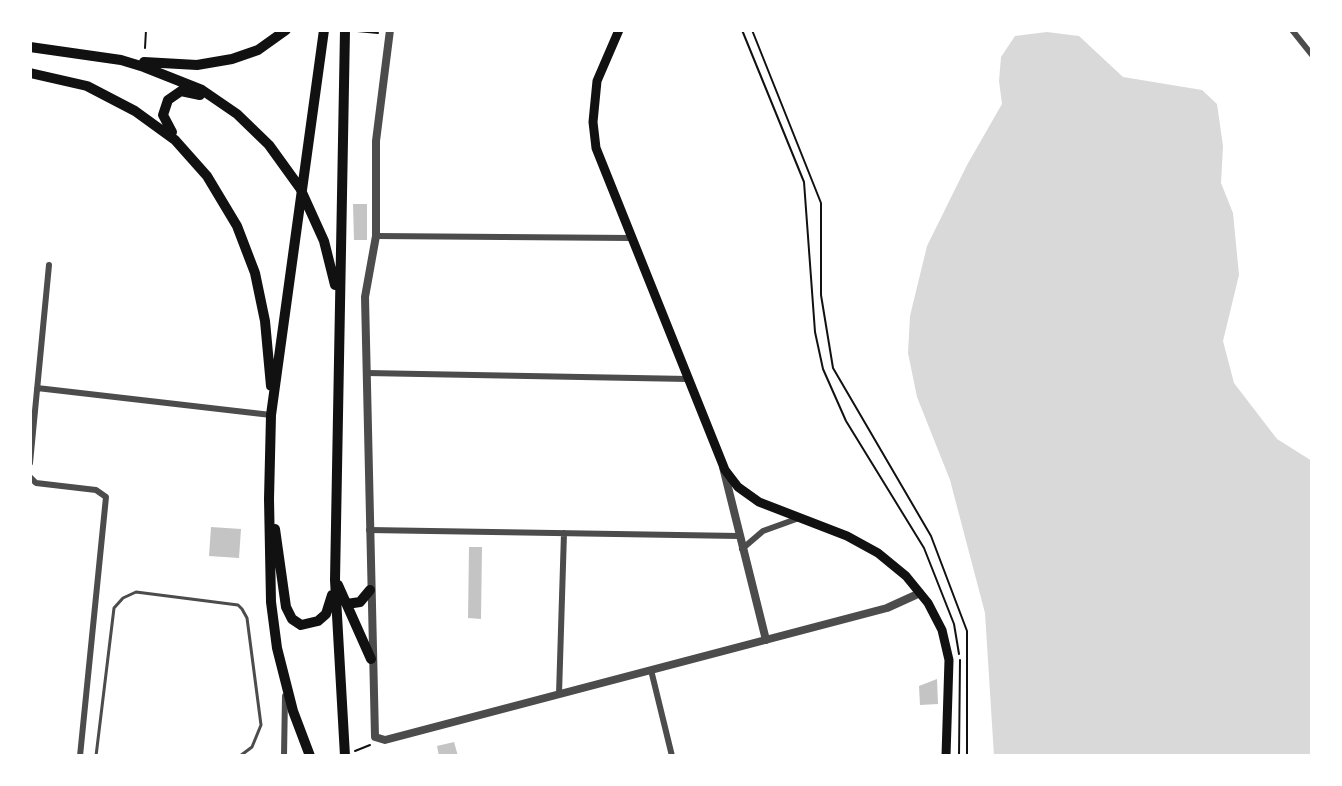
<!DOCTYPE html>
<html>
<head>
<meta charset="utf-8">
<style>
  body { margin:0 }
  #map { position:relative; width:1342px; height:786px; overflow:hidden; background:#fff; font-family:"IBM Plex Sans",sans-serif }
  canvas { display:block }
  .frame { position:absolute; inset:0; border:32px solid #fff; pointer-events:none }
</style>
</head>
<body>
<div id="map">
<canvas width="1342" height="786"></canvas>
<div class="frame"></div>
</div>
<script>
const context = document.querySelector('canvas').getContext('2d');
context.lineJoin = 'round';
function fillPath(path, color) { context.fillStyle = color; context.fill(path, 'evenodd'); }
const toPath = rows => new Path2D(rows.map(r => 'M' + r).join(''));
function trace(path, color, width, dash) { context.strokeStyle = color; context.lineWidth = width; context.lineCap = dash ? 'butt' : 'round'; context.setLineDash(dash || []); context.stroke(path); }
fillPath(toPath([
  [1047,32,1079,36,1123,77,1202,90,1217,104,1223,146,1221,183,1233,213,1239,275,1223,341,1234,383,1277,439,1312,461,1312,756,994,756,985,613,950,480,917,397,908,353,910,316,927,246,967,165,1002,104,999,81,1001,57,1015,36]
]), '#d9d9d9');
fillPath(toPath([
  [353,204,367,204,367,240,354,240],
  [211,527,241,529,239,558,209,556],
  [469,547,482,547,481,619,468,618],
  [937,679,938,704,920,705,919,686],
  [454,742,458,756,439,756,437,746]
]), '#c4c4c4');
trace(toPath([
  [742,30,804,182,815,332,823,369,846,421,924,548,954,624,959,654],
  [752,30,821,203,821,295,833,368,931,536,967,631,967,756],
  [357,31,378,33],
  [145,48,146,30],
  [355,751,370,745],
  [959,756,960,660]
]), '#111', 2);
trace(toPath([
  [96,756,114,608,123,598,136,592,238,605,242,609,247,618,261,725,252,747,240,756]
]), '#4c4c4c', 3);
trace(toPath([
  [1292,30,1312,55],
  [376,236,631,238],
  [367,373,688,379],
  [37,388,271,415],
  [30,463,49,265],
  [30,477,36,483,96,490,106,497,80,756],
  [369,530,739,536],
  [742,549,763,531,799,518],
  [651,670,672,756],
  [559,694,564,533],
  [284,756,285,696]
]), '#4c4c4c', 6);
trace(toPath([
  [390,30,376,141,376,236,365,297,375,737,385,740,887,608,920,593],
  [723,467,766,640]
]), '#4c4c4c', 8);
trace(toPath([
  [619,30,597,81,593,122,596,148,725,470,738,487,759,502,847,536,878,553,906,576,928,603,942,630,949,660,946,756]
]), '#111', 9);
trace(toPath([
  [345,30,335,580,345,756],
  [30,47,121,60,144,67,202,90,237,114,269,145,300,188,324,241,335,285],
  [144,62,197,65,232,59,258,50,286,30],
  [30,73,87,86,135,111,175,140,207,176,237,226,255,273,265,321,271,386],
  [172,132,163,115,168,100,181,91,200,95],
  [275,529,286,607,292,619,301,625,318,621,326,614,332,595],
  [338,585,371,659],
  [347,604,360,602,370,590],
  [310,756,293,711,277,648,271,602,269,499,271,415,324,30]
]), '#111', 10);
</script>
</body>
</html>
